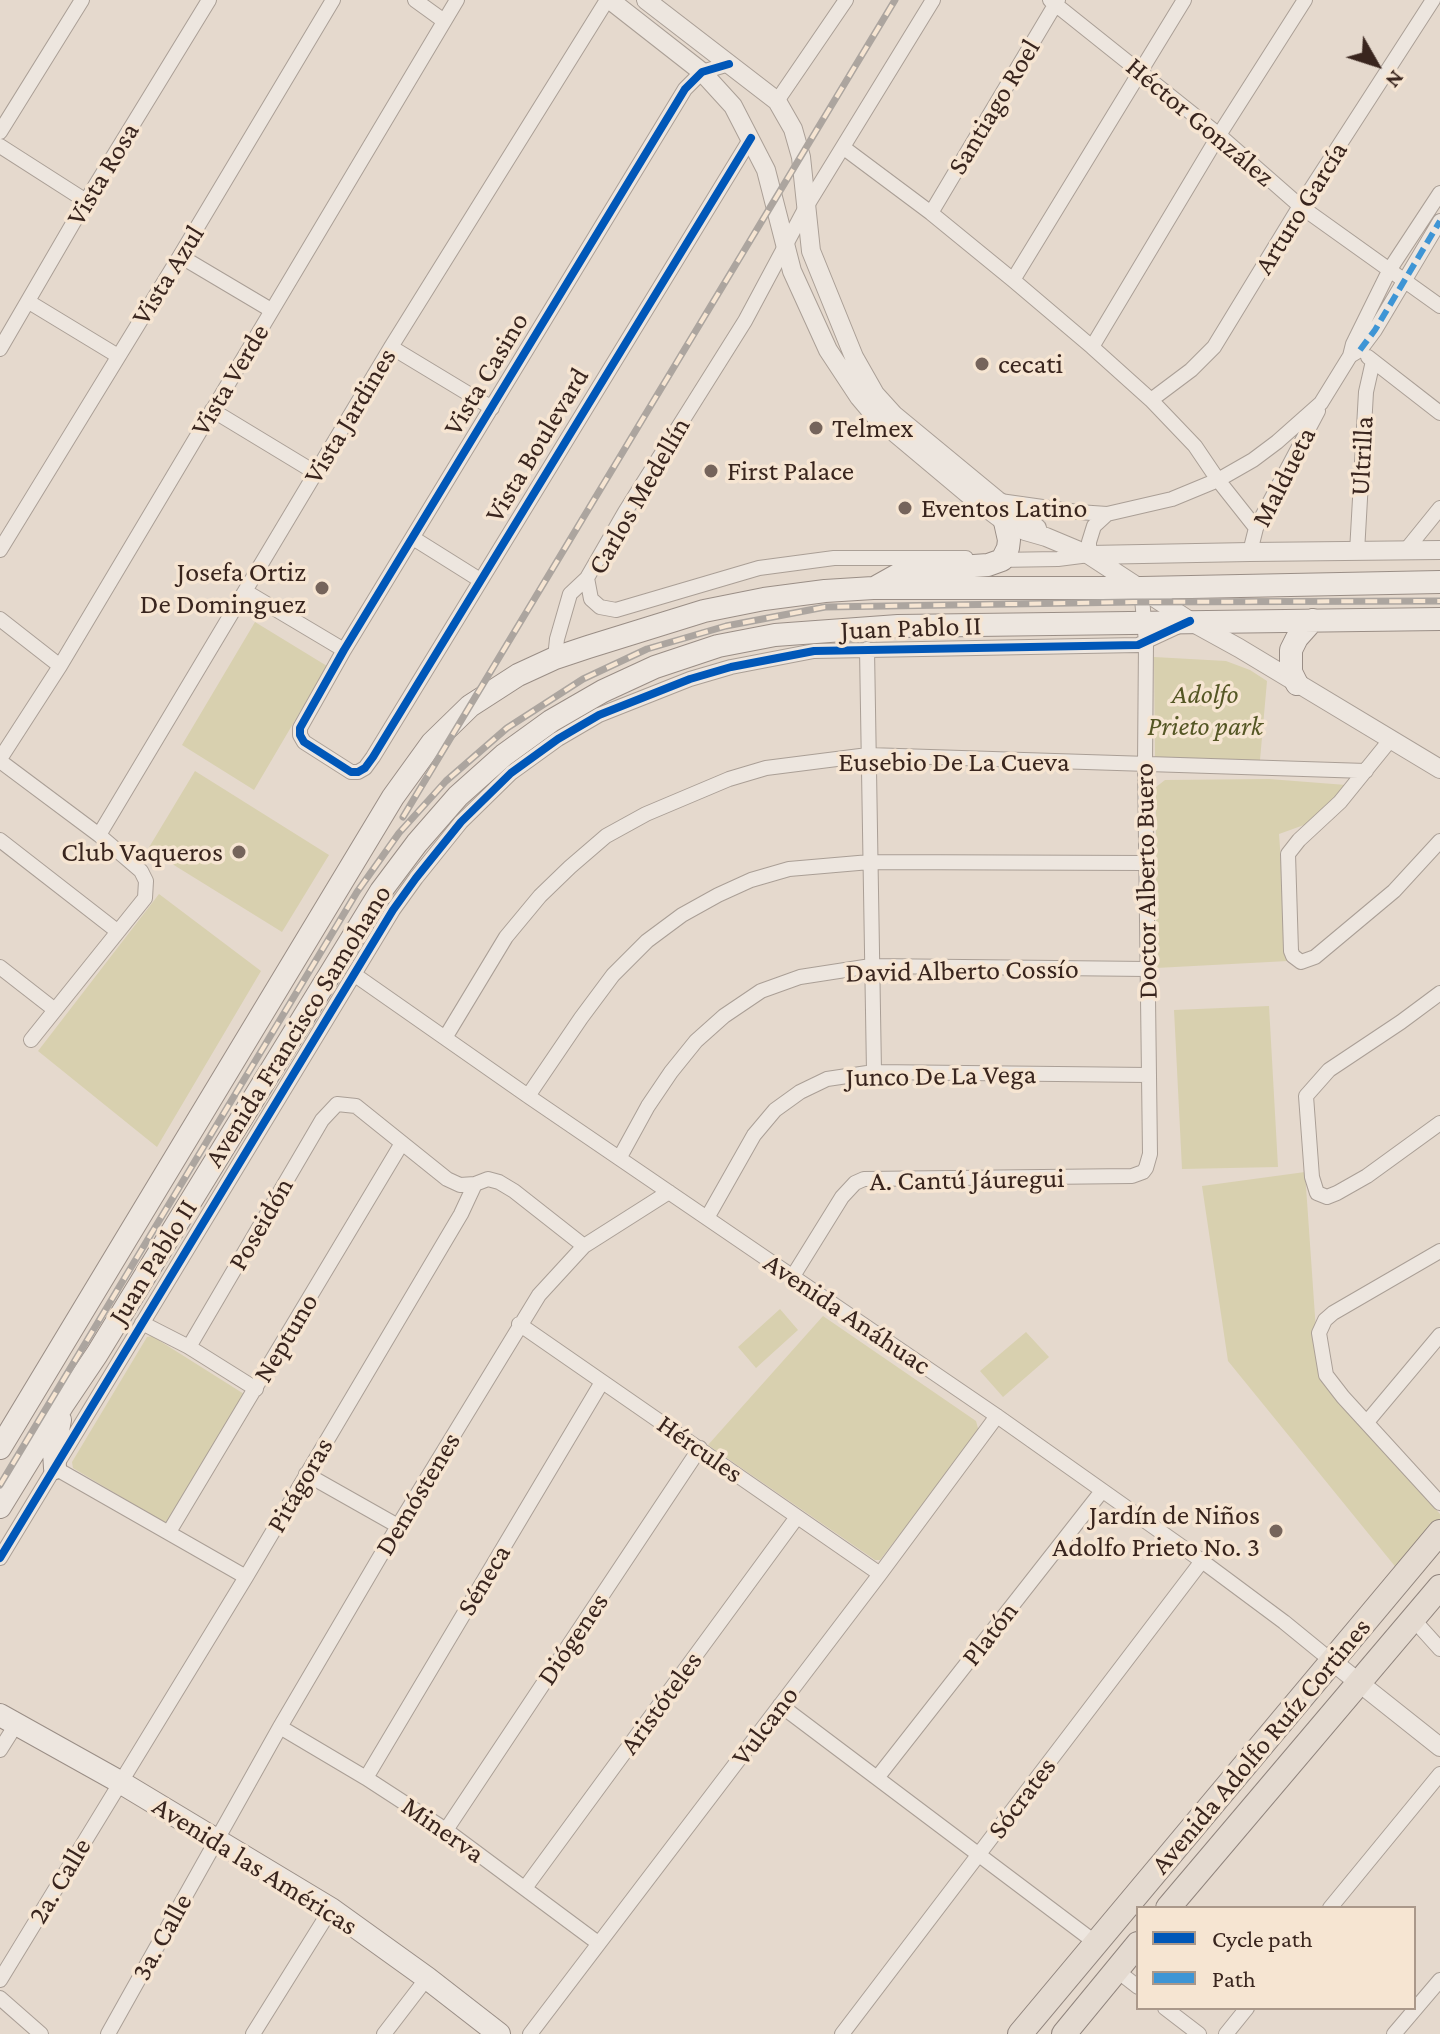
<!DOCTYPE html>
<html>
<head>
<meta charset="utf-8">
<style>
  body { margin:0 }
  #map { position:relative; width:1440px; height:2034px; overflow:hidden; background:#e5d9cd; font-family:"Crimson Pro",serif }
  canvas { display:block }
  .legend { position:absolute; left:1136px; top:1906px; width:280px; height:104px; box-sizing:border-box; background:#f6e5d2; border:2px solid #aa988a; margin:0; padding:10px 14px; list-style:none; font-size:24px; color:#39251e }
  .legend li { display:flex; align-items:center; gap:16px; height:40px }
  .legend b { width:40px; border:2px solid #aa988a }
  .north { position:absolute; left:1336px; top:24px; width:80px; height:80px; -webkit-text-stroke:6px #f6e5d2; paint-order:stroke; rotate:129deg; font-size:22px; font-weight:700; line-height:32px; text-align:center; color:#39251e }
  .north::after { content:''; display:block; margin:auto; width:28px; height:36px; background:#39251e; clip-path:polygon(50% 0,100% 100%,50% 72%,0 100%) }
</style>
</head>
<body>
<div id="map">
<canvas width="1440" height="2034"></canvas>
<ul class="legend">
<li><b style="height:10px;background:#0057b8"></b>Cycle path</li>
<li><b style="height:10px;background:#3e95d5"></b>Path</li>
</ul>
<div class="north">N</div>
</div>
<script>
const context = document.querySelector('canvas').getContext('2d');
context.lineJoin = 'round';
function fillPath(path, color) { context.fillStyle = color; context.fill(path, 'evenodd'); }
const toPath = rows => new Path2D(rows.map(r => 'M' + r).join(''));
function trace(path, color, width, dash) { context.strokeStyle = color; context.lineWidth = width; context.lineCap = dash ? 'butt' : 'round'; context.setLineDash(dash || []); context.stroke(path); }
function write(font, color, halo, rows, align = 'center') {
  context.font = font + ' "Crimson Pro",serif'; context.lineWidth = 7; context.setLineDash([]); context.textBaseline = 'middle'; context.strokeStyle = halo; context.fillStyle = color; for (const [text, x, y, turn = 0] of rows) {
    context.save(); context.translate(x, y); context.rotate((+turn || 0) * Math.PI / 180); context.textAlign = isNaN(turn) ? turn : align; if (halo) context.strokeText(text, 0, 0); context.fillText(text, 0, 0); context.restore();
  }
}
fillPath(toPath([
  [255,622,327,666,254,790,182,745],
  [1154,657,1226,661,1250,670,1267,681,1260,760,1155,760],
  [195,771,329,855,282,932,148,849],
  [1269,779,1346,785,1330,809,1304,825,1279,834,1288,961,1156,968,1156,787,1165,780],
  [159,894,261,971,157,1147,38,1051],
  [1269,1006,1278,1167,1182,1169,1174,1010],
  [1305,1172,1319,1374,1360,1425,1440,1514,1440,1526,1398,1570,1228,1361,1202,1186],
  [780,1309,798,1330,756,1368,738,1347],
  [823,1316,976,1421,979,1432,880,1560,875,1560,708,1445],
  [1026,1332,1049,1357,1003,1397,980,1371],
  [152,1336,244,1394,245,1399,168,1525,73,1468,72,1462,147,1337]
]), '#d8d0af');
const minor = toPath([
  [415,0,444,21],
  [933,0,806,207,745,321,625,512,587,578,591,599,600,607,616,610,759,568,834,558,966,558],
  [1050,0,1219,135,1300,206,1440,306],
  [729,64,702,72,685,89,344,650,300,728,300,735,304,742,351,772,358,772,365,768,373,757,751,138],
  [777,101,846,0],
  [0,132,82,0],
  [0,146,86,201],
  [844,148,931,213,1013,280,1092,347,1151,400,1195,446,1218,480,1256,528],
  [931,213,1058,0],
  [180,256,271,310],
  [1013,280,1184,0],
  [29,302,118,356],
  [391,347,492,408],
  [1092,347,1219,135,1305,0],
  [0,349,86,201,209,0],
  [1350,356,1360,350,1375,330,1440,221],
  [1368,357,1440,413],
  [1151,400,1191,370,1214,347,1300,206,1433,0],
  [212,410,316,473],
  [1000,501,1078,512,1107,514,1172,499,1218,480,1253,460,1277,442,1321,403,1350,356,1353,344,1390,269,1440,193],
  [413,538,480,580],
  [0,550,180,256,333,0],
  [1406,550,1440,508],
  [1250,552,1256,528,1318,411],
  [1357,552,1366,392,1373,361],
  [998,560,1058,559,1089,555,1089,542,1094,526,1107,514],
  [245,591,344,650],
  [0,619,60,666],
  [867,649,874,1072],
  [555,658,557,639,570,594,587,578],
  [1391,739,1340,802,1299,840,1288,854,1291,951,1293,956,1301,962,1315,957,1394,891,1440,841],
  [0,759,60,666,457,0],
  [0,761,99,835,141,871,146,881,145,898,31,1040],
  [99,835,391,347,607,0],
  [0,840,117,931],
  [0,967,55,1010],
  [355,975,528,1096,997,1416,1202,1561,1284,1622,1333,1662],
  [1440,993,1401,1022,1329,1070,1306,1096,1312,1177,1317,1193,1327,1197,1337,1193,1367,1176,1440,1123],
  [445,1038,506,937,540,896,570,867,606,836,646,814,729,779,766,768,868,755,1366,771],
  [528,1096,581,1018,613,975,647,941,682,915,718,895,751,880,789,869,870,862,1145,863],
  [620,1157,648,1106,671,1072,696,1041,724,1016,761,991,800,977,871,966,1147,969],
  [707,1218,754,1135,775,1110,800,1092,827,1079,874,1072,1148,1075],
  [1440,1251,1333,1313,1325,1320,1319,1333,1326,1375,1343,1397,1440,1503],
  [793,1276,842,1197,855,1183,864,1179,1132,1176,1143,1172,1146,1168,1150,1154,1145,764,1146,642,1141,588],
  [142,1323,189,1347,256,1389],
  [519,1324,880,1574],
  [189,1347,322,1120,337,1104,356,1106,447,1179,460,1185,475,1184,488,1179,499,1182,514,1191,584,1246],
  [1367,1422,1440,1335],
  [55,1468,246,1577],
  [306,1474,398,1526],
  [169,1532,402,1143],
  [0,1558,393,910,416,878,461,822,511,773,558,739,599,715,690,679,731,667,814,651,1138,645,1179,626],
  [1413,1619,1440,1649],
  [780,1705,1096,1943],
  [280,1727,366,1778,446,1830,598,1943],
  [0,1750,17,1723],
  [366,1778,602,1382],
  [877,1778,1102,1491],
  [446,1830,700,1448],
  [525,1888,797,1517],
  [1330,1908,1440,1774],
  [1116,1970,1138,1987],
  [0,1980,246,1577,461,1214,475,1184],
  [0,1998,41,2034],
  [1165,2008,1199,2034],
  [108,2034,280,1727,398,1526,539,1295,584,1246,669,1192],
  [253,2034,331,1909],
  [384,2034,427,1978],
  [530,2034,880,1574,997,1416],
  [842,2034,1202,1561],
  [1226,2034,1247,2008],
  [1394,2034,1440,1980]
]);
const tertiary = toPath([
  [610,0,702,72,733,106,766,170,792,271,828,350,859,397,875,416,968,494,1005,522,1025,531,1046,537,1089,555,1190,621,1239,648,1440,769],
  [646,0,777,101,793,129,801,157,811,251,854,357,875,394,894,415,997,500,1037,528],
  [1089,555,1250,552,1440,550],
  [1333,1662,1440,1747]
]);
const secondary = toPath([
  [876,587,901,573,916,570,988,565,1002,560,1008,548,1009,540,1005,522],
  [1297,684,1291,672,1291,650,1297,638,1313,620],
  [0,1448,393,797,432,743,470,706,518,675,555,658,588,647,704,611,764,599,825,591,873,588,1141,588,1440,582],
  [55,1468,54,1451,60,1420],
  [0,1507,64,1403,97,1354,381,891,417,843,458,796,504,755,551,721,603,691,655,667,718,646,775,635,898,626,1440,619],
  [0,1715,120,1782,331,1909,427,1978,499,2034]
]);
const primary = toPath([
  [1168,1908,1440,1587],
  [1020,2034,1440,1532],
  [1064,2034,1138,1944]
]);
trace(minor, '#aa9f96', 16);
trace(tertiary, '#aa9f96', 20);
trace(secondary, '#9a8e86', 24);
trace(primary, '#90847d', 26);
trace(minor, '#ede6df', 14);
trace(tertiary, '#ede6df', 18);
trace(secondary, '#ede6df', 22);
trace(primary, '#e4dad0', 24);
const rail = toPath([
  [403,817,895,0],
  [0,1485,357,892,399,833,446,781,507,728,583,679,647,649,726,626,825,607,1133,602,1440,601]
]);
trace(rail, '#aca59f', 7);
trace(rail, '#f6e5d2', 4, [12]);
trace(toPath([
  [1360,350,1375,330,1440,221]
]), '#3e95d5', 6, [12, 6]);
trace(toPath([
  [729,64,702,72,685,89,344,650,300,728,300,735,304,742,351,772,358,772,365,768,373,757,751,138],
  [0,1558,393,910,416,878,461,822,511,773,558,739,599,715,690,679,731,667,814,651,1138,645,1190,621]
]), '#0057b8', 8);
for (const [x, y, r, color] of [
  [982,364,8,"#75645b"],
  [816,428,8,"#75645b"],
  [711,471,8,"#75645b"],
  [905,508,8,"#75645b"],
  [322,588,8,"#75645b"],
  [239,852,8,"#75645b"],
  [1276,1531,8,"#75645b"]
]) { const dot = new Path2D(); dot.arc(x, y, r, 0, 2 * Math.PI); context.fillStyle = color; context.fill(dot); trace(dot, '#f6e5d2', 3); }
write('28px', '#39251e', '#f6e5d2', [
  ["Santiago Roel",994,107,-59],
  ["Héctor González",1200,122,40],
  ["Vista Rosa",103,174,-59],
  ["Arturo García",1301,208,-58],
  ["Vista Azul",168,275,-58],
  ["Vista Casino",486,374,-59],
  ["Vista Verde",230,380,-59],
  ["Vista Jardines",350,416,-59],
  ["Vista Boulevard",537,445,-59],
  ["Ultrilla",1362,456,-87],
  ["Maldueta",1284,477,-63],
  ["Carlos Medellín",639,496,-60],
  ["Juan Pablo II",911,628,-2],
  ["Eusebio De La Cueva",954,762],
  ["Doctor Alberto Buero",1146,881,-91],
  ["David Alberto Cossío",962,971,-1],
  ["Avenida Francisco Samohano",298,1026,-58],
  ["Junco De La Vega",941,1076,-1],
  ["A. Cantú Jáuregui",967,1180,-1],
  ["Poseidón",261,1224,-60],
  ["Juan Pablo II",153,1262,-58],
  ["Avenida Anáhuac",847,1314,34],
  ["Neptuno",286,1338,-59],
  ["Hércules",700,1449,35],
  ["Pitágoras",300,1485,-60],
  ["Demóstenes",418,1494,-59],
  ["Séneca",484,1580,-59],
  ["Platón",990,1634,-52],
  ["Diógenes",573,1639,-56],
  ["Aristóteles",661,1703,-54],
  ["Vulcano",765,1726,-53],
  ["Avenida Adolfo Ruíz Cortines",1261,1746,-50],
  ["Sócrates",1022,1798,-53],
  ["Minerva",443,1830,35],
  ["Avenida las Américas",255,1866,32],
  ["2a. Calle",60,1881,-59],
  ["3a. Calle",162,1937,-61]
]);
write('28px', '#39251e', '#f6e5d2', [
  ["cecati",998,364],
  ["Telmex",832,428],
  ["First Palace",727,471],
  ["Eventos Latino",921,508],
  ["Josefa Ortiz",306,572,"right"],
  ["De Dominguez",306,604,"right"],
  ["Club Vaqueros",223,852,"right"],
  ["Jardín de Niños",1260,1515,"right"],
  ["Adolfo Prieto No. 3",1260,1547,"right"]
], 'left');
write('italic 28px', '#545624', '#f6e5d2', [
  ["Adolfo",1205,694],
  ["Prieto park",1205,726]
]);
</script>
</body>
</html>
